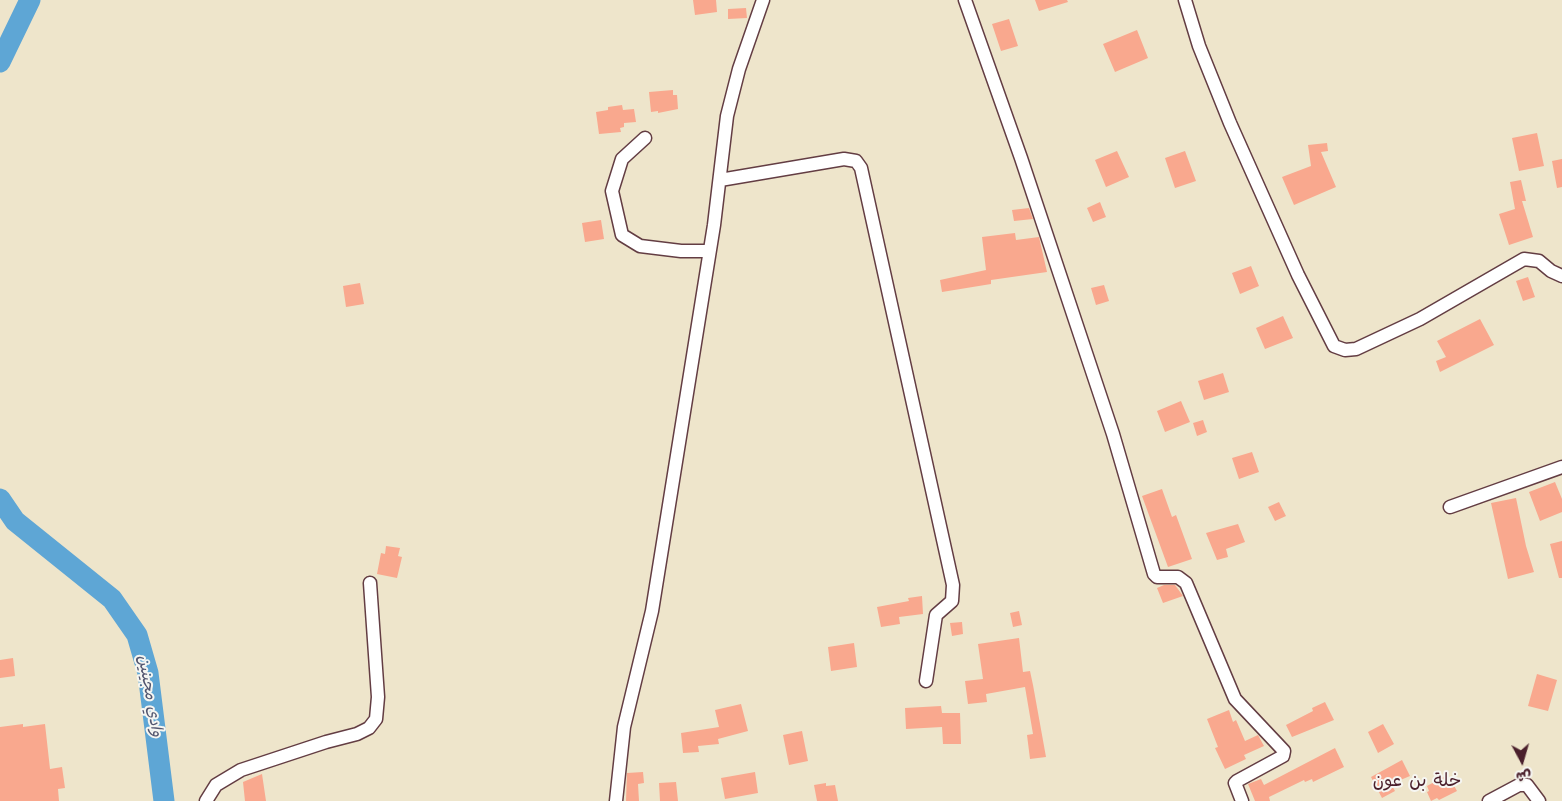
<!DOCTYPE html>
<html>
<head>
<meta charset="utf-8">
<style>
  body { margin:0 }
  #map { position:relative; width:1562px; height:801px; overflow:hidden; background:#eee5cb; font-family:"Architects Daughter","Playpen Sans Arabic",sans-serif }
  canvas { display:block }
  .north { position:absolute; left:1497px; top:736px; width:50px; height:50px; -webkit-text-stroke:4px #f6f6f2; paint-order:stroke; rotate:174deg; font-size:14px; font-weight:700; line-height:20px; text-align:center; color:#4a1f2b }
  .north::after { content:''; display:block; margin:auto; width:18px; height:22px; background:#4a1f2b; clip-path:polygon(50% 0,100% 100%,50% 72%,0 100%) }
</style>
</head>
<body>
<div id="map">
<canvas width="1562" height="801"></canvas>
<div class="north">ش</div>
</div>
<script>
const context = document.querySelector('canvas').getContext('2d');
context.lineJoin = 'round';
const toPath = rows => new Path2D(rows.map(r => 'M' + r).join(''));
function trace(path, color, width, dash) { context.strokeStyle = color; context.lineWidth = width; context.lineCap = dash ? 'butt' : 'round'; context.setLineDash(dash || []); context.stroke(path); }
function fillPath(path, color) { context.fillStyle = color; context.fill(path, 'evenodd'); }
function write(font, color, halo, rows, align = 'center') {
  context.font = font + ' "Architects Daughter","Playpen Sans Arabic",sans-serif'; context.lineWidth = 4; context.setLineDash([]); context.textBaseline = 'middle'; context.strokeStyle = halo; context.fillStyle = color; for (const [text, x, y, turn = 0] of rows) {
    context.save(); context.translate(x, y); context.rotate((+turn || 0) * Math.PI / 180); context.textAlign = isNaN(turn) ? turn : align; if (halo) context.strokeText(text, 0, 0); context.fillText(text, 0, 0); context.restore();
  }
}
trace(toPath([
  [0,62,30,0],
  [0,499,15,521,112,599,137,635,148,673,164,801]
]), '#5ea6d5', 21);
fillPath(toPath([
  [693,0,716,0,717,12,695,15],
  [1035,0,1067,0,1068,2,1039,11],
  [746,8,747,18,728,19,728,9],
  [1009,19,1018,46,1001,51,992,24],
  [1137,30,1148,58,1115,72,1103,44],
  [673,90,673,95,677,95,678,109,658,113,658,111,651,112,649,92],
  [622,105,623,110,634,109,636,122,624,123,624,127,620,128,621,132,599,134,596,112,608,110,608,107],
  [1537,133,1544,166,1519,171,1512,138],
  [1327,143,1328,151,1321,152,1336,187,1294,205,1282,177,1311,166,1308,145],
  [1117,151,1129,177,1106,187,1095,160],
  [1185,151,1196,181,1175,188,1165,158],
  [1562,159,1562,187,1557,188,1552,161],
  [1521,180,1526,201,1522,201,1533,237,1509,245,1499,214,1515,209,1510,182],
  [1100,202,1106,217,1093,222,1087,208],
  [1029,208,1033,219,1014,221,1012,210],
  [601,220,604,239,585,242,582,223],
  [1015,233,1016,240,1039,237,1047,272,991,280,991,284,942,292,940,280,986,270,982,237],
  [1251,266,1259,286,1240,294,1232,273],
  [1528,277,1535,297,1523,301,1516,281],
  [360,283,364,304,346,307,343,286],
  [1104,285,1109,301,1096,305,1091,288],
  [1283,316,1293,338,1265,349,1256,328],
  [1480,319,1494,345,1440,372,1436,361,1446,357,1437,341],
  [1223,373,1229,392,1204,400,1198,381],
  [1181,401,1190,422,1165,432,1157,411],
  [1203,420,1207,432,1197,436,1193,423],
  [1252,452,1259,472,1239,479,1232,458],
  [1555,482,1562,499,1562,512,1540,521,1529,492],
  [1162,489,1172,517,1176,515,1192,559,1168,567,1142,496],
  [1516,498,1526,546,1534,572,1508,579,1491,503],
  [1279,502,1286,516,1275,521,1268,507],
  [1238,524,1245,542,1226,549,1228,557,1217,560,1206,533],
  [1562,541,1562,578,1559,578,1550,544],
  [386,546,400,548,398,556,402,557,397,578,377,574,381,553,385,554],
  [1164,585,1175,585,1183,596,1163,603,1157,588],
  [922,596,923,614,899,617,900,624,881,627,877,607,909,601,908,598],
  [1019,611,1022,625,1013,627,1010,613],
  [962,622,963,634,952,636,950,623],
  [1019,638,1023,672,1030,671,1033,685,1046,757,1030,759,1027,735,1033,734,1025,687,986,694,987,702,968,704,965,681,983,679,978,644],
  [854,643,857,667,831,671,828,647],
  [13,658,15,676,0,678,0,660],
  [1537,674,1557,680,1548,711,1528,706],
  [1325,702,1334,720,1292,737,1286,725,1313,711,1312,708],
  [741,704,748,731,718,739,719,744,698,746,699,752,683,753,681,733,719,727,715,710],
  [941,706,942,713,960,713,961,744,943,744,942,727,906,729,905,708],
  [1229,710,1233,722,1236,720,1245,741,1258,735,1264,746,1244,755,1246,759,1225,769,1215,748,1218,747,1207,719],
  [23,724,23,727,45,724,50,769,62,767,65,788,58,789,59,801,0,801,0,727],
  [1383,724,1394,744,1378,753,1368,732],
  [802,731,808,761,789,765,783,735],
  [1335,748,1344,767,1313,782,1312,779,1305,782,1304,780,1269,797,1270,801,1255,801,1248,784,1261,779,1264,785],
  [1402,760,1410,776,1391,784,1395,791,1382,798,1371,777],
  [643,772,644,783,638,784,639,801,626,801,627,773],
  [755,772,758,793,725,799,721,778],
  [262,774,266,801,245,801,243,782],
  [1445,776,1449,784,1452,782,1457,791,1439,800,1437,798,1431,801,1427,792,1429,791,1427,786],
  [676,782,678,801,660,801,659,783],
  [826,783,826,786,835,785,838,801,817,801,814,785]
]), '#f9a88e');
const minor = toPath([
  [965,0,1021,158,1113,434,1154,574,1157,577,1178,577,1186,583,1235,699,1284,751,1283,756,1237,781,1235,783,1242,801],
  [1185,0,1199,46,1230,123,1298,275,1334,346,1345,350,1356,349,1420,319,1524,259,1539,261,1551,271,1562,276],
  [645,138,622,159,612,191,622,235,640,246,681,251,709,251],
  [720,180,844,159,856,161,861,168,953,585,952,601,936,615,926,681],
  [1450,507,1562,467],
  [206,801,216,785,241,770,326,742,357,734,369,728,376,719,378,697,370,583],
  [616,801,624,727,652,611,714,225,727,116,739,69,763,0],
  [1489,801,1519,785,1527,785,1539,801]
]);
trace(minor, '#633d43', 15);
trace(minor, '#fff', 12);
write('italic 16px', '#52556f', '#f6f6f2', [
  ["وادي مجينين",149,696,80]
]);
write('18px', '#4a1f2b', '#f6f6f2', [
  ["خلة بن عون",1417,782]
]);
</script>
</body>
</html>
